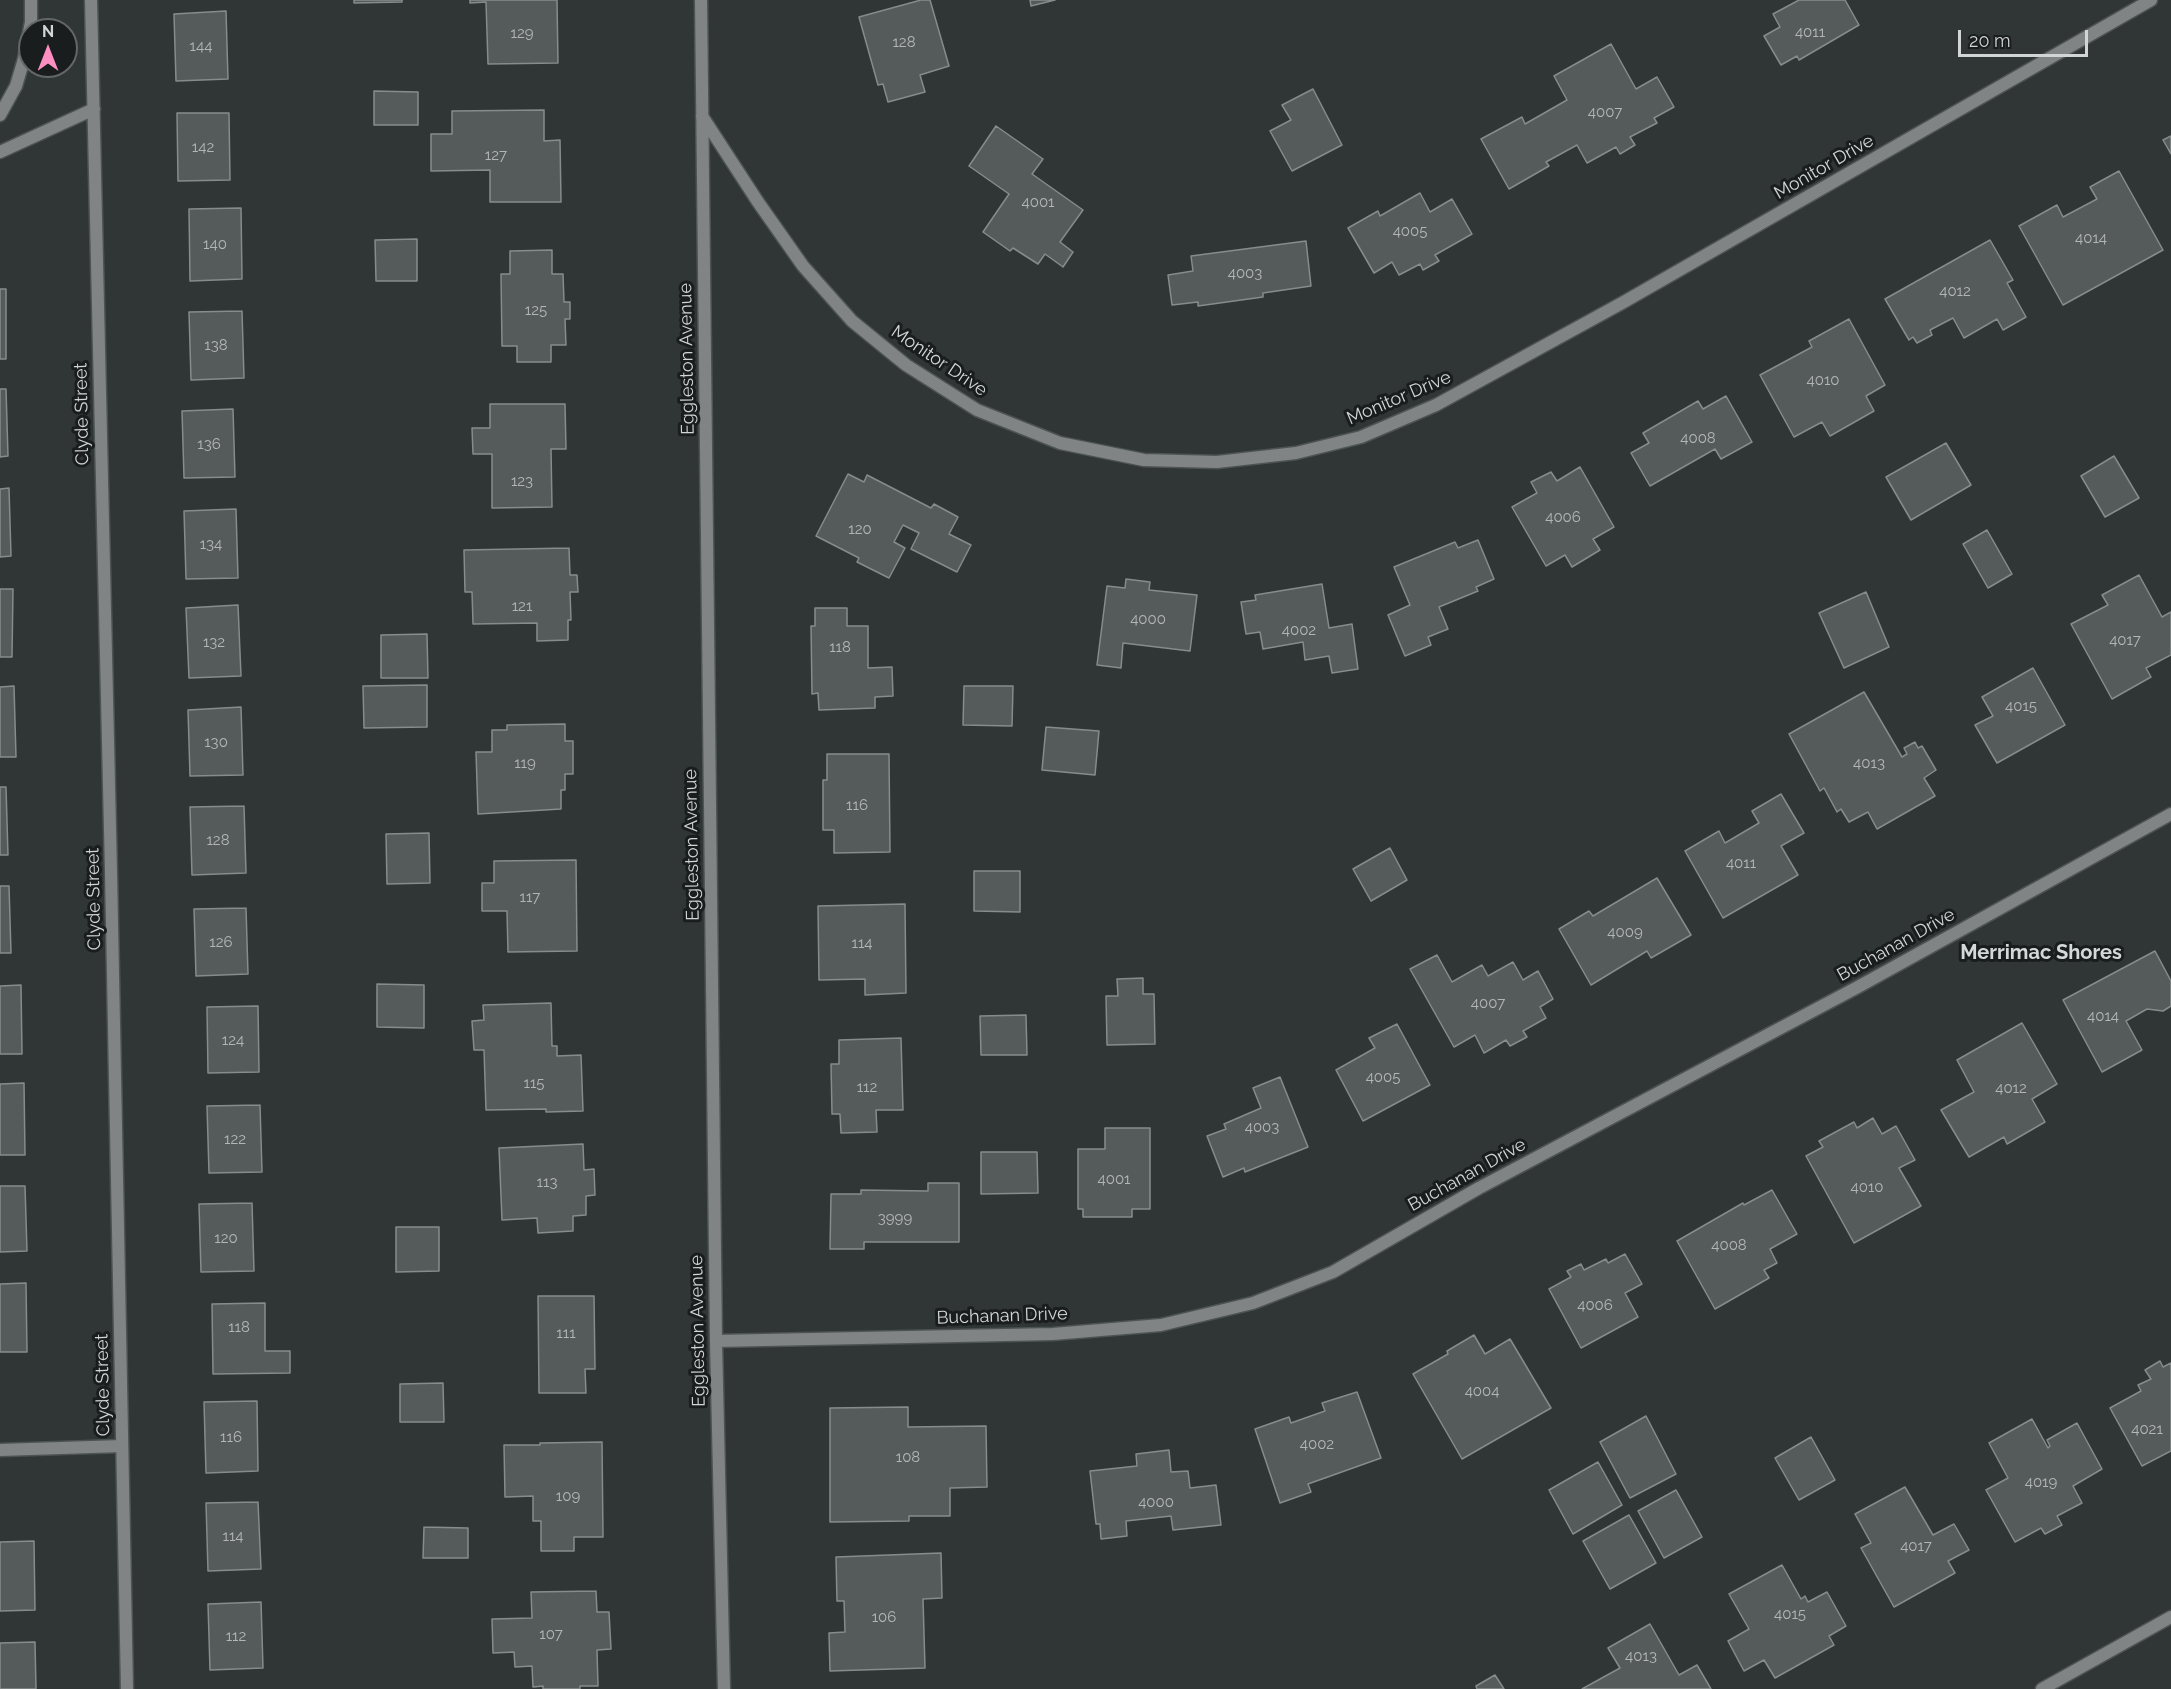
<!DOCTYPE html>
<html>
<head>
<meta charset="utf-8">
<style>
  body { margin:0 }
  #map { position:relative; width:2171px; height:1689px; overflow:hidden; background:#303636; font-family:Raleway,sans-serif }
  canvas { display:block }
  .north { position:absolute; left:18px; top:18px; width:60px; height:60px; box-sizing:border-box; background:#1a1d1d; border:2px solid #646767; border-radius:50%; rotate:0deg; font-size:16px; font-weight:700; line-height:24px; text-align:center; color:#d2d5d5 }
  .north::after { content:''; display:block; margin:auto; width:21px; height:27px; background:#fc8fc2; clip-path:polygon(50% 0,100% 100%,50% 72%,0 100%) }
  .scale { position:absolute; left:1958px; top:30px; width:130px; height:27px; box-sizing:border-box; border:3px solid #d2d5d5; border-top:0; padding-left:8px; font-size:18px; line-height:21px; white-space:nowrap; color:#d2d5d5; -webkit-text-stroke:4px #1a1d1d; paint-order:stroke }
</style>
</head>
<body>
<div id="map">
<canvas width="2171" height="1689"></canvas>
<div class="north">N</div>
<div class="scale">20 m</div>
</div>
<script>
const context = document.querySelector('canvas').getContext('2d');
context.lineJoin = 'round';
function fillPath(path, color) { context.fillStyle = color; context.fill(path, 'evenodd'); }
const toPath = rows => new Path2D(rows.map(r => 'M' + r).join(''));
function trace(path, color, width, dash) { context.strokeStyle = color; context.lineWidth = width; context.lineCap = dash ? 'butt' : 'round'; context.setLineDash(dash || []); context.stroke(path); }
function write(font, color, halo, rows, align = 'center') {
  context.font = font + ' Raleway,sans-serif'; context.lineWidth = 6; context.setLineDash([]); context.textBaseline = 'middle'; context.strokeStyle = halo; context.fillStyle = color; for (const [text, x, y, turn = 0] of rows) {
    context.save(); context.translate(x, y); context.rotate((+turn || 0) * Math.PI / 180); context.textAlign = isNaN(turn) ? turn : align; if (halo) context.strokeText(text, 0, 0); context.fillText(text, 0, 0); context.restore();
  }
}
const building = toPath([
  [354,0,402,0,402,2,354,3,354,0],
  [470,0,557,0,558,63,488,64,486,2,470,3,470,0],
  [921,0,930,0,949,66,920,75,925,92,888,102,883,84,878,85,859,17,921,0],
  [1030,0,1055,0,1031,6,1030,0],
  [1799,0,1845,0,1859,25,1799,60,1797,56,1781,65,1764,36,1780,27,1773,14,1799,0],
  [226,11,228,79,176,81,174,14,226,11],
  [1611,44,1636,89,1657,77,1674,107,1654,118,1657,123,1630,137,1635,145,1620,154,1616,147,1587,163,1577,145,1546,162,1549,166,1509,189,1481,139,1522,117,1525,124,1567,100,1554,76,1611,44],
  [1313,89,1342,145,1292,171,1270,131,1291,120,1282,105,1313,89],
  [374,91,418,92,418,125,374,125,374,91],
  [544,110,544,141,560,140,561,202,490,202,490,170,431,171,431,134,452,134,452,111,544,110],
  [177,113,229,113,230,180,178,181,177,113],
  [996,126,1043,159,1032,174,1083,210,1060,242,1073,252,1063,267,1045,254,1038,264,1013,248,1010,251,983,232,1009,194,969,166,996,126],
  [2171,136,2171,154,2163,140,2171,136],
  [2119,171,2163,250,2063,305,2019,226,2057,205,2063,217,2097,199,2090,187,2119,171],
  [1420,193,1430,212,1452,199,1472,234,1435,255,1439,261,1423,270,1420,264,1399,275,1392,262,1374,273,1348,228,1378,211,1380,216,1420,193],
  [241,208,242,279,190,281,189,209,241,208],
  [417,239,417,281,376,281,375,240,417,239],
  [1990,240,2013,280,2007,283,2026,317,2003,330,1997,319,1964,338,1953,318,1930,330,1932,335,1917,343,1913,337,1909,340,1885,299,1990,240],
  [1306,241,1311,286,1263,293,1263,297,1198,306,1198,302,1172,305,1168,275,1193,271,1191,256,1306,241],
  [552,250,552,274,563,274,564,302,570,302,570,319,565,319,566,345,551,345,551,362,517,362,517,346,502,346,501,274,510,274,510,251,552,250],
  [0,289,6,289,6,359,0,359,0,289],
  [242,311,244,378,191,380,189,312,242,311],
  [1849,319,1885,385,1866,396,1874,411,1830,436,1822,422,1794,437,1760,375,1812,347,1809,341,1849,319],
  [0,389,6,389,8,456,0,457,0,389],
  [1726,396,1752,442,1721,459,1715,449,1650,486,1631,453,1649,443,1643,433,1698,401,1703,409,1726,396],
  [490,404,565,404,566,449,551,449,552,507,492,508,492,454,473,454,472,428,490,428,490,404],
  [233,409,235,477,184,478,182,411,233,409],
  [1946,443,1971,485,1911,520,1886,477,1946,443],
  [2114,456,2139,498,2105,517,2081,476,2114,456],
  [1580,467,1614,527,1593,539,1600,550,1572,567,1565,555,1546,566,1512,507,1537,493,1531,482,1551,472,1557,481,1580,467],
  [848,474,864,482,867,475,931,508,934,504,958,517,949,534,971,545,957,572,911,549,919,533,903,525,894,542,905,548,889,578,857,562,859,558,816,536,848,474],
  [9,488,11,556,0,557,0,489,9,488],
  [236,509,238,578,186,579,184,511,236,509],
  [1987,530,2012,574,1988,588,1963,544,1987,530],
  [1478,540,1494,579,1476,587,1478,591,1439,607,1448,629,1428,637,1431,645,1405,656,1388,615,1410,605,1394,567,1455,542,1458,548,1478,540],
  [569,548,570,575,577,575,578,592,570,592,571,620,568,620,568,640,537,641,537,623,473,624,472,592,465,592,464,550,569,548],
  [2139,575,2162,617,2171,612,2171,655,2146,668,2151,677,2112,699,2071,624,2108,605,2102,595,2139,575],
  [1126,579,1150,582,1149,590,1197,595,1190,651,1123,643,1121,668,1097,665,1107,586,1125,588,1126,579],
  [1322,584,1329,628,1352,624,1358,669,1332,673,1329,656,1305,660,1303,642,1263,649,1260,632,1246,634,1241,602,1256,600,1255,595,1322,584],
  [0,589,13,589,12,657,0,657,0,589],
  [1866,592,1889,647,1844,668,1819,613,1866,592],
  [238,605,241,676,189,678,186,608,238,605],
  [815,608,847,608,847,626,868,626,868,668,892,667,893,696,875,697,875,708,819,710,818,693,812,694,811,626,815,626,815,608],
  [427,634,428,678,381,678,381,635,427,634],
  [2033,668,2065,725,1997,763,1975,725,1993,716,1982,697,2033,668],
  [427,685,427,727,364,728,363,686,427,685],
  [14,686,16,757,0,757,0,687,14,686],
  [964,686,1013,686,1012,726,963,725,964,686],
  [1864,692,1902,757,1907,754,1904,748,1915,742,1918,748,1922,746,1936,770,1924,778,1935,796,1877,829,1868,812,1849,822,1841,809,1837,812,1824,788,1820,791,1789,734,1864,692],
  [241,707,243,775,190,776,188,710,241,707],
  [565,724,565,741,573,741,573,774,565,774,565,790,561,790,561,809,478,814,476,752,492,752,492,730,507,730,507,725,565,724],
  [1046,727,1099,731,1095,775,1042,770,1046,727],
  [827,754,889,754,890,852,834,853,834,830,823,830,823,780,827,780,827,754],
  [0,787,6,787,8,855,0,855,0,787],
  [1781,794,1804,833,1781,846,1798,875,1723,918,1685,851,1719,831,1725,843,1759,823,1752,811,1781,794],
  [244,806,246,873,192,875,190,807,244,806],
  [429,833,430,883,387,884,386,834,429,833],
  [1390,848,1407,880,1371,901,1353,869,1390,848],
  [576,860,577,951,508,952,507,911,482,911,482,883,494,883,494,861,576,860],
  [974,871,1020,871,1020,912,974,911,974,871],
  [1657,878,1691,935,1651,958,1647,951,1591,985,1559,929,1589,911,1593,916,1657,878],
  [0,886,9,886,11,953,0,953,0,886],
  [905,904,906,993,865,995,865,979,819,980,818,906,905,904],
  [246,908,248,974,196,976,194,909,246,908],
  [2155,951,2171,981,2171,1006,2163,1011,2147,1009,2126,1021,2142,1050,2102,1072,2063,1000,2155,951],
  [1437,955,1452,982,1482,965,1488,976,1513,962,1523,980,1538,971,1553,999,1540,1007,1546,1018,1523,1031,1527,1037,1510,1046,1506,1040,1484,1053,1475,1035,1454,1047,1410,969,1437,955],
  [1143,978,1143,994,1154,994,1155,1044,1107,1045,1106,996,1118,996,1117,979,1143,978],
  [377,984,424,985,424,1028,377,1027,377,984],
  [21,985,22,1054,0,1054,0,986,21,985],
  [551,1003,552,1046,557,1046,557,1056,581,1055,583,1111,546,1112,546,1109,486,1110,484,1050,474,1050,472,1021,484,1020,483,1005,551,1003],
  [258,1006,259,1072,208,1073,207,1007,258,1006],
  [1026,1015,1027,1055,981,1055,980,1016,1026,1015],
  [2022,1023,2057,1084,2032,1099,2045,1122,2007,1144,2004,1137,1969,1157,1941,1110,1974,1092,1957,1060,2022,1023],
  [1397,1024,1430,1085,1363,1121,1336,1070,1375,1048,1369,1038,1397,1024],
  [901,1038,903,1110,876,1110,877,1132,841,1133,840,1114,832,1114,831,1064,839,1064,839,1040,901,1038],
  [1280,1077,1308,1147,1245,1172,1244,1168,1223,1177,1207,1136,1226,1129,1224,1124,1261,1108,1253,1088,1280,1077],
  [24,1083,25,1155,0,1155,0,1084,24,1083],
  [260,1105,262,1172,209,1173,207,1106,260,1105],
  [1873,1118,1882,1134,1896,1126,1915,1160,1899,1168,1921,1206,1854,1243,1806,1156,1823,1147,1819,1141,1854,1122,1857,1128,1873,1118],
  [1105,1128,1150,1128,1150,1209,1132,1209,1132,1217,1083,1217,1083,1209,1078,1209,1078,1149,1105,1149,1105,1128],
  [583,1144,584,1170,594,1169,595,1195,586,1196,586,1215,573,1216,573,1231,538,1233,537,1218,502,1220,499,1148,583,1144],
  [981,1152,1037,1152,1038,1193,981,1194,981,1152],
  [928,1183,959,1183,959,1242,864,1242,864,1249,830,1249,831,1194,861,1194,861,1190,928,1191,928,1183],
  [0,1186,25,1186,27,1251,0,1252,0,1186],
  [1772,1190,1797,1234,1770,1249,1777,1263,1764,1270,1769,1278,1715,1309,1677,1241,1743,1203,1744,1205,1772,1190],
  [252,1203,254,1271,201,1272,199,1204,252,1203],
  [396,1227,439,1227,439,1271,396,1272,396,1227],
  [1625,1254,1642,1284,1625,1293,1638,1317,1581,1348,1549,1289,1571,1277,1567,1271,1581,1264,1584,1270,1606,1259,1608,1263,1625,1254],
  [26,1283,27,1352,0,1352,0,1284,26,1283],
  [538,1296,594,1296,595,1369,585,1369,586,1393,539,1393,538,1296],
  [265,1303,265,1351,290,1351,290,1373,213,1374,212,1304,265,1303],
  [1474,1335,1485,1354,1510,1339,1551,1408,1462,1459,1413,1374,1448,1354,1447,1351,1474,1335],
  [2160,1361,2163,1367,2171,1363,2171,1451,2142,1466,2110,1408,2141,1391,2138,1385,2151,1379,2145,1370,2160,1361],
  [443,1383,444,1422,400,1422,400,1384,443,1383],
  [1357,1392,1381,1458,1308,1484,1311,1492,1280,1503,1255,1429,1289,1417,1291,1423,1325,1411,1322,1403,1357,1392],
  [257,1401,258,1471,206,1473,204,1402,257,1401],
  [908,1407,908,1427,986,1426,987,1487,950,1488,950,1516,909,1516,909,1521,830,1522,830,1408,908,1407],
  [1646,1416,1676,1474,1630,1498,1600,1442,1646,1416],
  [2032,1419,2048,1448,2050,1446,2047,1440,2077,1423,2102,1469,2073,1486,2082,1503,2057,1516,2062,1525,2045,1534,2041,1528,2015,1542,1986,1490,2008,1478,1989,1443,2032,1419],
  [1811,1437,1835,1480,1799,1500,1775,1458,1811,1437],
  [602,1442,603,1537,574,1537,574,1551,541,1551,541,1521,533,1521,533,1496,505,1497,504,1445,540,1445,540,1443,602,1442],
  [1169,1450,1171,1472,1188,1471,1190,1488,1216,1485,1221,1525,1173,1530,1171,1516,1126,1521,1127,1536,1101,1539,1100,1524,1096,1524,1090,1471,1137,1466,1136,1454,1169,1450],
  [1598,1462,1622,1505,1573,1534,1549,1490,1598,1462],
  [1905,1487,1933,1535,1954,1524,1969,1550,1948,1561,1955,1573,1894,1607,1861,1548,1871,1543,1855,1514,1905,1487],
  [1676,1490,1702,1537,1664,1558,1638,1511,1676,1490],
  [258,1502,261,1569,208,1571,206,1503,258,1502],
  [1629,1515,1656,1563,1610,1589,1583,1541,1629,1515],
  [424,1527,468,1528,468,1558,423,1558,424,1527],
  [34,1541,35,1610,0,1611,0,1542,34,1541],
  [941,1553,942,1598,923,1599,925,1668,830,1671,829,1633,845,1632,844,1601,837,1601,836,1557,941,1553],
  [1782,1565,1801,1599,1805,1596,1808,1602,1827,1592,1846,1626,1829,1636,1834,1645,1775,1678,1764,1660,1744,1671,1728,1641,1749,1629,1729,1594,1782,1565],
  [596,1591,597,1612,609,1612,611,1649,597,1650,598,1686,580,1686,580,1689,543,1689,543,1686,533,1687,532,1666,515,1667,514,1652,493,1653,492,1619,532,1618,531,1592,596,1591],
  [261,1602,263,1668,210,1670,208,1604,261,1602],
  [1650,1624,1679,1675,1697,1665,1711,1689,1582,1689,1620,1668,1608,1648,1650,1624],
  [35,1642,36,1689,0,1689,0,1643,35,1642],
  [1495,1675,1504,1689,1477,1689,1476,1686,1495,1675]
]);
fillPath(building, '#555b5b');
trace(building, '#868c8c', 1.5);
const minor = toPath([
  [91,0,111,872,127,1689],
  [701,0,716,1341,724,1689],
  [0,115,16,86,24,59,31,22,31,0],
  [702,116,758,202,803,266,852,321,906,365,977,410,1060,443,1144,460,1217,462,1296,453,1361,437,1436,405,1622,303,2151,0],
  [0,152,94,109],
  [716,1341,1053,1334,1161,1325,1253,1303,1333,1272,1479,1188,1856,988,2171,814],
  [0,1450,122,1446],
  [2042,1689,2171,1617]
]);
trace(minor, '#4d5353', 15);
trace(minor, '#818484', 12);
write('15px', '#b3b6b6', null, [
  ["4011",1810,32],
  ["129",522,33],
  ["128",904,42],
  ["144",201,46],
  ["4007",1605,112],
  ["142",203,147],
  ["127",496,155],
  ["4001",1038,202],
  ["4005",1410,231],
  ["4014",2091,238],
  ["140",215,244],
  ["4003",1245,273],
  ["4012",1955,291],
  ["125",536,310],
  ["138",216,345],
  ["4010",1823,380],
  ["4008",1698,438],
  ["136",209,444],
  ["123",522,481],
  ["4006",1563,517],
  ["120",860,529],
  ["134",211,544],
  ["121",522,606],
  ["4000",1148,619],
  ["4002",1299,630],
  ["4017",2125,640],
  ["132",214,642],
  ["118",840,647],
  ["4015",2021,706],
  ["130",216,742],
  ["119",525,763],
  ["4013",1869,763],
  ["116",857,805],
  ["128",218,840],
  ["4011",1741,863],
  ["117",530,897],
  ["4009",1625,932],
  ["126",221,942],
  ["114",862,943],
  ["4007",1488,1003],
  ["4014",2103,1016],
  ["124",233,1040],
  ["4005",1383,1077],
  ["115",534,1083],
  ["112",867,1087],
  ["4012",2011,1088],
  ["4003",1262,1127],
  ["122",235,1139],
  ["4001",1114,1179],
  ["113",547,1182],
  ["4010",1867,1187],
  ["3999",895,1218],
  ["120",226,1238],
  ["4008",1729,1245],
  ["4006",1595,1305],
  ["118",239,1327],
  ["111",566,1333],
  ["4004",1482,1391],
  ["4021",2147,1429],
  ["116",231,1437],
  ["4002",1317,1444],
  ["108",908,1457],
  ["4019",2041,1482],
  ["109",568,1496],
  ["4000",1156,1502],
  ["114",233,1536],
  ["4017",1916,1546],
  ["4015",1790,1614],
  ["106",884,1617],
  ["107",551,1634],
  ["112",236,1636],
  ["4013",1641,1656]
]);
write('18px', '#d2d5d5', '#1a1d1d', [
  ["Monitor Drive",1824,167,-30],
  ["Eggleston Avenue",687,359,-91],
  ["Monitor Drive",939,361,34],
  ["Monitor Drive",1399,398,-23],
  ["Clyde Street",82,414,-91],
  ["Eggleston Avenue",692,845,-91],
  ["Clyde Street",94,899,-91],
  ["Buchanan Drive",1896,945,-29],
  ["Buchanan Drive",1467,1175,-29],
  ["Buchanan Drive",1002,1316,-2],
  ["Eggleston Avenue",698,1331,-91],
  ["Clyde Street",103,1385,-91]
]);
write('bold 20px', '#d3d9da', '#1a1d1d', [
  ["Merrimac Shores",2041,953]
]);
</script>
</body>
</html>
